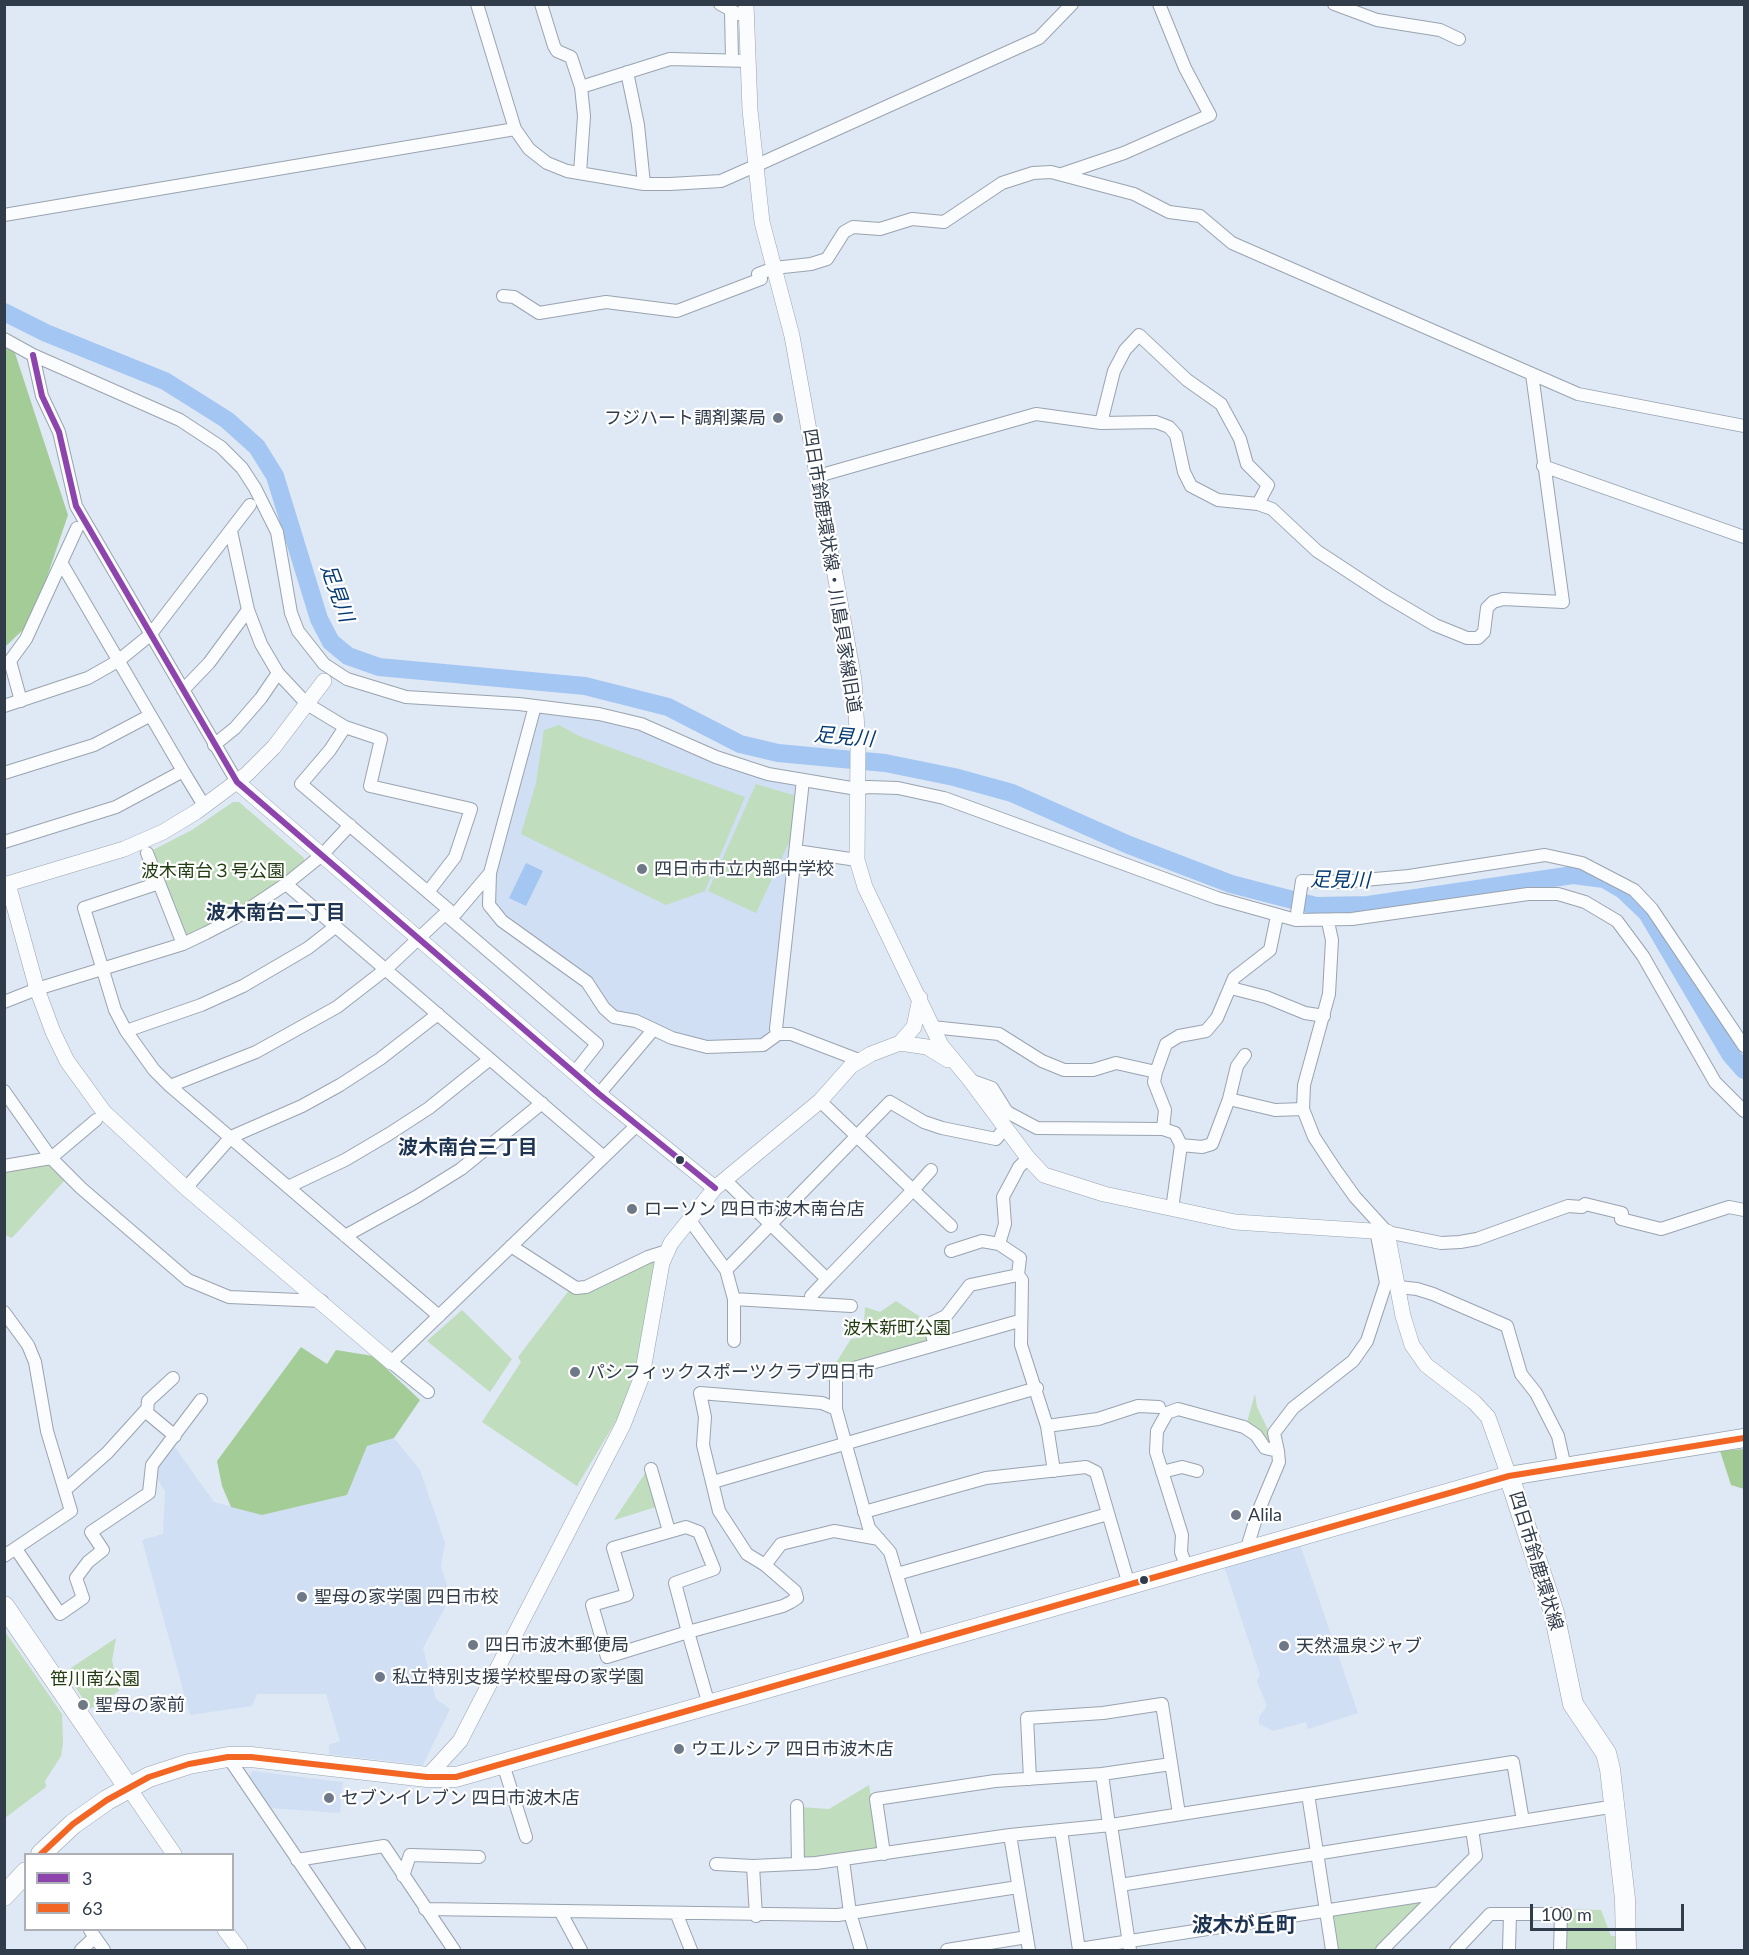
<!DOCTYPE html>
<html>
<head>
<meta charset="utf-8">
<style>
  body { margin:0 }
  #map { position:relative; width:1749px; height:1955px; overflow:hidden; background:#dfe8f5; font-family:Lato,sans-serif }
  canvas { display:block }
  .frame { position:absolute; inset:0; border:6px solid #313c4b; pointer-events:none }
  .legend { position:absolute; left:24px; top:1853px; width:210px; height:78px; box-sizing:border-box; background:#fff; border:2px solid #adb1b7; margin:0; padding:8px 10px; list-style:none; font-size:18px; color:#313c4b }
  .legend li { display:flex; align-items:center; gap:12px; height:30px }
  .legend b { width:30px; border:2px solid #adb1b7 }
  .scale { position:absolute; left:1530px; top:1904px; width:154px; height:27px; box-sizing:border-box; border:3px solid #313c4b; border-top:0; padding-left:8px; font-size:18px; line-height:21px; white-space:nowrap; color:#313c4b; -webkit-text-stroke:4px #fff; paint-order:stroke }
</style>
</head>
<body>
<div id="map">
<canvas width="1749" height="1955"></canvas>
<div class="frame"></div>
<ul class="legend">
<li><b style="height:8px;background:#8e44ad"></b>3</li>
<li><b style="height:8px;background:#f26522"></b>63</li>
</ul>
<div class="scale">100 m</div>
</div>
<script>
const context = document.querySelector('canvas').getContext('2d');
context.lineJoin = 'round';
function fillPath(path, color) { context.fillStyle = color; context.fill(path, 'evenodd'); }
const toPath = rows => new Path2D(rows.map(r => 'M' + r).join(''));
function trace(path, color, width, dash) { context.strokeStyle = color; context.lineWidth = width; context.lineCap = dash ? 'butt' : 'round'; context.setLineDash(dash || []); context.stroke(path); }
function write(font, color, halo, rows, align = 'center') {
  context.font = font + ' Lato,"Noto Sans JP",sans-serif'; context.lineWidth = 4.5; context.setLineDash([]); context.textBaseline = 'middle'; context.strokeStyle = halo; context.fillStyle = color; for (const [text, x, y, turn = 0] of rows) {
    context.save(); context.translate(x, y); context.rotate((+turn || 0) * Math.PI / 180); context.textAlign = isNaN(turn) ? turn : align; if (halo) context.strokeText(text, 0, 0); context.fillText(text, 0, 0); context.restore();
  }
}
fillPath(toPath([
  [537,712,614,720,797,786,771,1029,762,1040,707,1042,674,1034,620,1014,560,957,496,907,492,896,494,879],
  [394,1438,420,1470,445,1543,441,1566,449,1592,444,1603,446,1606,423,1648,436,1699,450,1709,423,1765,329,1754,329,1745,340,1741,326,1694,257,1694,252,1706,190,1715,142,1540,163,1534,165,1491,155,1476,155,1466,174,1446,214,1502,262,1515,347,1495,367,1446],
  [1300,1544,1358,1713,1308,1729,1306,1722,1273,1731,1259,1724,1259,1717,1267,1706,1257,1681,1260,1675,1224,1566],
  [252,1771,343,1782,340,1813,269,1808,249,1778]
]), '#d0dff3');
fillPath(toPath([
  [559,725,579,736,745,797,705,891,666,905,521,834,536,783,544,730],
  [756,784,796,796,792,836,756,913,708,891],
  [233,802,239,802,304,858,305,863,278,884,189,936,184,934,149,852,192,830],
  [46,1164,51,1165,65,1180,12,1238,5,1235,4,1171],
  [656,1260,640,1350,623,1409,577,1486,482,1422,521,1362,518,1357,570,1289],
  [896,1301,925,1320,928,1338,926,1342,836,1368,834,1366,851,1339,863,1337,865,1307,880,1312],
  [462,1310,512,1359,490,1392,427,1341],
  [1255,1394,1257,1407,1272,1438,1266,1441,1247,1422],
  [646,1472,656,1507,614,1520],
  [4,1630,62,1714,63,1743,61,1756,45,1781,46,1787,5,1818],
  [116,1638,112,1660,119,1691,90,1709,65,1672],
  [869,1785,879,1847,876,1850,802,1859,800,1807,829,1809],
  [1417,1901,1419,1906,1374,1950,1336,1950,1331,1918,1334,1914],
  [1566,1909,1601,1910,1611,1936,1618,1936,1618,1950,1565,1950]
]), '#c0ddbd');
fillPath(toPath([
  [4,343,14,350,68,515,32,621,5,647],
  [301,1347,327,1364,336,1350,373,1356,420,1400,394,1438,367,1446,347,1495,262,1515,231,1507,222,1486,217,1461],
  [1744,1449,1744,1489,1731,1485,1720,1451]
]), '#a3cc96');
fillPath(toPath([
  [526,863,543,871,526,906,509,898]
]), '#a4c6f2');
trace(toPath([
  [4,312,46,333,165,381,227,420,257,447,275,476,319,619,331,642,348,656,379,667,585,686,668,707,740,744,778,753,885,763,954,777,1012,793,1129,845,1231,884,1316,906,1368,905,1573,875,1604,879,1623,890,1647,913,1730,1054,1744,1070]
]), '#a4c6f2', 18);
const minor = toPath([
  [477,4,515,129,529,149,547,163,567,171,644,184,670,184,721,181,755,166,1039,38,1072,4],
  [541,4,554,46,557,51,571,57,581,87,584,116,580,173],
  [720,4,738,14],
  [1334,4,1377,20,1440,30,1459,39],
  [731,11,732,60],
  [627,72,638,125,644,184],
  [581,87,670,59,749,61],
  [1062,174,1124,153,1210,115,1185,68,1159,4],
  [4,215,515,129],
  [758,274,774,268,811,264,827,259,844,232,853,227,880,229,912,219,944,222,1002,183,1033,173,1051,172,1134,194,1169,212,1200,216,1232,243,1578,394,1744,426],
  [503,296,514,297,539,313,606,302,677,311,761,279],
  [4,339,33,355,180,420,221,447,242,468,255,488,277,532,291,613,298,631,324,664,347,679,406,697,519,704,599,714,641,724,716,757,768,774,857,789,868,787,898,788,944,798,1217,898,1296,920,1352,919,1528,894,1558,894,1585,902,1617,921,1643,956,1715,1082,1744,1111],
  [33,355,42,396,59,432,76,506,237,782],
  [1101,423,1114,371,1125,350,1139,335,1187,380,1221,404,1240,439,1247,464,1268,485,1258,504],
  [1543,466,1744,537],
  [818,476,1036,414,1101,423,1156,422,1169,427,1176,435,1184,472,1191,486,1218,500,1258,504,1272,509,1317,551,1384,595,1435,625,1467,638,1478,638,1484,632,1487,608,1493,602,1503,599,1563,602,1532,374],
  [231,531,248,610,261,644,278,673,307,704,345,727,381,739,370,786,471,809,455,857,428,892],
  [183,690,209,663,248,610],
  [21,701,10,661,26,639,77,528],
  [4,706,88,678,118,661,150,635,250,505],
  [535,706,490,873,489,905,502,921,587,982,604,1008,614,1017,636,1021,672,1038,707,1047,763,1045,778,1034,791,1034,859,1060],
  [214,745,235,728,261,698,278,673],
  [183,771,200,799],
  [4,773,94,745,149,716],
  [4,842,116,807,183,771,62,564],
  [796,851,857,860],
  [147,853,159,883],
  [286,884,604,1157],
  [456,913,490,873],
  [445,914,597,1044,575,1072],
  [1296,920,1302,881,1341,882,1409,876,1545,855,1582,863,1634,890,1652,909,1744,1046],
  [1328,922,1332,940,1329,994,1304,1085,1303,1109,1314,1137,1335,1169,1355,1197,1387,1232,1441,1243,1460,1242,1477,1239,1568,1206,1582,1207,1585,1204,1622,1213,1621,1219,1661,1229,1729,1207,1744,1210],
  [183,944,159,883,84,908,115,1010,126,1031,154,1070,170,1086,439,1316],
  [1231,988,1266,997,1305,1013,1324,1016],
  [4,1002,37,989,183,944,206,933,235,918,286,884,322,855,350,825],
  [932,1027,999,1034,1042,1061,1064,1070,1093,1070,1116,1063,1156,1072,1166,1044,1179,1036,1206,1031,1217,1018,1234,978,1270,950,1277,916],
  [126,1031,201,1005,243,986,308,948,335,927],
  [778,1034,776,1029,803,780],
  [1156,1072,1154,1082,1165,1110,1163,1129],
  [970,1080,992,1088,1007,1112,1037,1128,1163,1129,1175,1133,1181,1145,1172,1209],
  [170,1086,256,1052,337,1007,386,969,449,910,301,784,330,750,345,727],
  [4,1091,51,1158,81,1188,188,1280,229,1297,322,1301],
  [599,1094,653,1030],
  [1229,1099,1275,1110,1303,1109],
  [1181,1145,1202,1147,1212,1144,1229,1099,1237,1066,1245,1055],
  [4,1166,51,1158,96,1120],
  [931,1170,913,1190,951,1226],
  [725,1180,827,1279,913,1190,820,1101],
  [288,1187,345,1160,389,1134,429,1108,490,1059],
  [186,1188,231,1137,302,1106,340,1085,380,1059,438,1014],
  [689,1219,726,1270,734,1299,734,1341],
  [345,1236,416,1197,461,1169,542,1103],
  [511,1246,576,1288,586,1287,648,1257,667,1251],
  [951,1251,982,1241,999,1244],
  [726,1270,890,1102,924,1122,942,1128,996,1139,1005,1128],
  [1018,1275,1020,1258,999,1244,1005,1224,1003,1197,1019,1167,1028,1158],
  [1399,1287,1417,1289,1433,1294,1507,1326,1521,1374,1536,1393,1558,1436,1565,1467],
  [811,1296,827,1279],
  [734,1299,851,1306],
  [4,1312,28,1345,35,1362,47,1431,71,1511,4,1556],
  [935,1345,929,1324,946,1316,970,1285,1018,1275,1022,1280,1021,1345,1047,1426,1054,1471],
  [428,1392,391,1362,637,1125],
  [147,1412,148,1401,173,1378],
  [1047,1426,1098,1419,1138,1406,1159,1407],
  [1278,1451,1274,1433,1293,1408,1353,1361,1367,1341,1386,1283,1376,1230],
  [651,1469,669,1531],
  [1162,1472,1182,1467,1197,1471],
  [713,1482,1037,1388],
  [65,1490,107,1453,145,1411,175,1436],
  [864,1512,986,1478,1086,1467,1096,1472,1129,1585],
  [16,1549,60,1614,83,1598,76,1578,88,1562,103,1550,91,1532,149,1493,152,1465,201,1400],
  [765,1565,781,1544,834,1531,879,1539],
  [1187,1568,1181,1552,1182,1535,1156,1452,1157,1431,1167,1413,1178,1409,1244,1427,1256,1435,1265,1448,1278,1451,1279,1462,1258,1512,1246,1551],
  [897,1574,1108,1514],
  [918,1646,890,1552,869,1528,836,1409,836,1377,840,1372,1019,1321],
  [709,1705,688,1632,675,1583,714,1569,699,1532,686,1527,613,1548,627,1595,592,1605,607,1657,688,1632,783,1606,791,1602,797,1598,795,1591,765,1565,747,1554,719,1511,703,1445,705,1417,700,1393,822,1403,836,1409],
  [228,1757,359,1950],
  [503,1764,526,1837],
  [1102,1774,1171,1764],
  [1030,1779,1027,1718,1103,1713,1162,1704,1179,1814],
  [1308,1794,1332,1950],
  [797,1806,798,1864],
  [1111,1825,1130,1950],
  [1061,1830,1079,1950],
  [1010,1835,1029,1950],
  [884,1854,876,1799,995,1781,1102,1774,1109,1825],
  [297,1860,384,1846,454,1950],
  [843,1860,850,1913,861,1950],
  [716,1864,753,1866],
  [403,1876,410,1855,479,1857],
  [1120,1885,1616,1806],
  [425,1909,838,1915,1018,1887],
  [560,1911,581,1950],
  [677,1915,691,1950],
  [756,1916,753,1866,816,1863,1010,1835,1111,1825,1513,1762,1523,1821],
  [90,1930,104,1950],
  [1079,1949,1439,1893],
  [81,1950,95,1937],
  [947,1950,1027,1937],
  [1382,1950,1476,1856,1472,1829],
  [1456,1950,1490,1914,1561,1914,1560,1950],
  [1509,1950,1510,1914]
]);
const tertiary = toPath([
  [746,4,750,110,762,222,792,336,854,680,858,748,857,860,865,887,941,1045,970,1080,1028,1158,1044,1175,1104,1194,1235,1222,1387,1232,1403,1316,1412,1345,1426,1365,1474,1402,1488,1417,1509,1476],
  [237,782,599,1094,715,1188],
  [8,884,37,989,53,1032,67,1061,104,1112,186,1188,391,1362],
  [4,885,124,849,163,832,196,812,247,774,274,747,324,681],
  [900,1043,927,1047,948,1060],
  [427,1777,460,1741,623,1425,642,1376,662,1263,671,1243,715,1188,820,1101,851,1066,871,1054,900,1043,914,1027,920,998],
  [128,1787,174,1854],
  [225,1930,240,1950]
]);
const secondary = toPath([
  [1509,1476,1744,1438]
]);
const primary = toPath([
  [4,1606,128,1787],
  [41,1854,73,1824,107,1800,149,1777,189,1764,228,1757,251,1757,427,1777,456,1777,1509,1476,1554,1613,1573,1704,1606,1753,1610,1769,1625,1899,1626,1950],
  [4,1896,26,1872]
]);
trace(minor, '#9aa3af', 14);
trace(tertiary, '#9aa3af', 16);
trace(secondary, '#9aa3af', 20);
trace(primary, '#9aa3af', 21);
trace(minor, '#fafcfe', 12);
trace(tertiary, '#fafcfe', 15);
trace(secondary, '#fafcfe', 18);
trace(primary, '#fafcfe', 20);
trace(toPath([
  [33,355,42,396,59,432,76,506,237,782,599,1094,715,1188]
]), '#8e44ad', 6);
trace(toPath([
  [41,1854,73,1824,107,1800,149,1777,189,1764,228,1757,251,1757,427,1777,456,1777,1509,1476,1744,1438]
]), '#f26522', 6);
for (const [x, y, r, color] of [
  [778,418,6,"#6e7886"],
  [642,869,6,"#6e7886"],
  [680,1160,5,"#313c4b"],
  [632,1209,6,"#6e7886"],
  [575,1372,6,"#6e7886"],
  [1236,1515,6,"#6e7886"],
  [1144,1580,5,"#313c4b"],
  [302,1597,6,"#6e7886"],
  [473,1645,6,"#6e7886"],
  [1284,1646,6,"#6e7886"],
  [380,1677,6,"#6e7886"],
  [83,1705,6,"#6e7886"],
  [679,1749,6,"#6e7886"],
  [329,1798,6,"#6e7886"]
]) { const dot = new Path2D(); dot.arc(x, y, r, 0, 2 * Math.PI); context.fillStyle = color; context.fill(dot); trace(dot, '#fff', 2); }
write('18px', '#313c4b', '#fff', [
  ["フジハート調剤薬局",766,418,"right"],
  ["四日市市立内部中学校",654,869],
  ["ローソン 四日市波木南台店",644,1209],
  ["パシフィックスポーツクラブ四日市",587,1372],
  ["Alila",1248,1515],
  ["聖母の家学園 四日市校",314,1597],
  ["四日市波木郵便局",485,1645],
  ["天然温泉ジャブ",1296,1646],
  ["私立特別支援学校聖母の家学園",392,1677],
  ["聖母の家前",95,1705],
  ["ウエルシア 四日市波木店",691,1749],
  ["セブンイレブン 四日市波木店",341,1798]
], 'left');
write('18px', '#313c4b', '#fff', [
  ["四日市鈴鹿環状線・川島貝家線旧道",832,571,81],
  ["四日市鈴鹿環状線",1536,1561,73]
]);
write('18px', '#233d12', '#fff', [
  ["波木南台３号公園",213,871],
  ["波木新町公園",897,1328],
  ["笹川南公園",95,1679]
]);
write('italic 20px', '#053b75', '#fff', [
  ["足見川",337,593,70],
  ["足見川",844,737,5],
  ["足見川",1340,880,1]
]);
write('bold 20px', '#1d3452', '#fff', [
  ["波木南台二丁目",276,913],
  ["波木南台三丁目",468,1148]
]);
write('bold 21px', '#1d3452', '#fff', [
  ["波木が丘町",1244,1925]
]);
</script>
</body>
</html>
